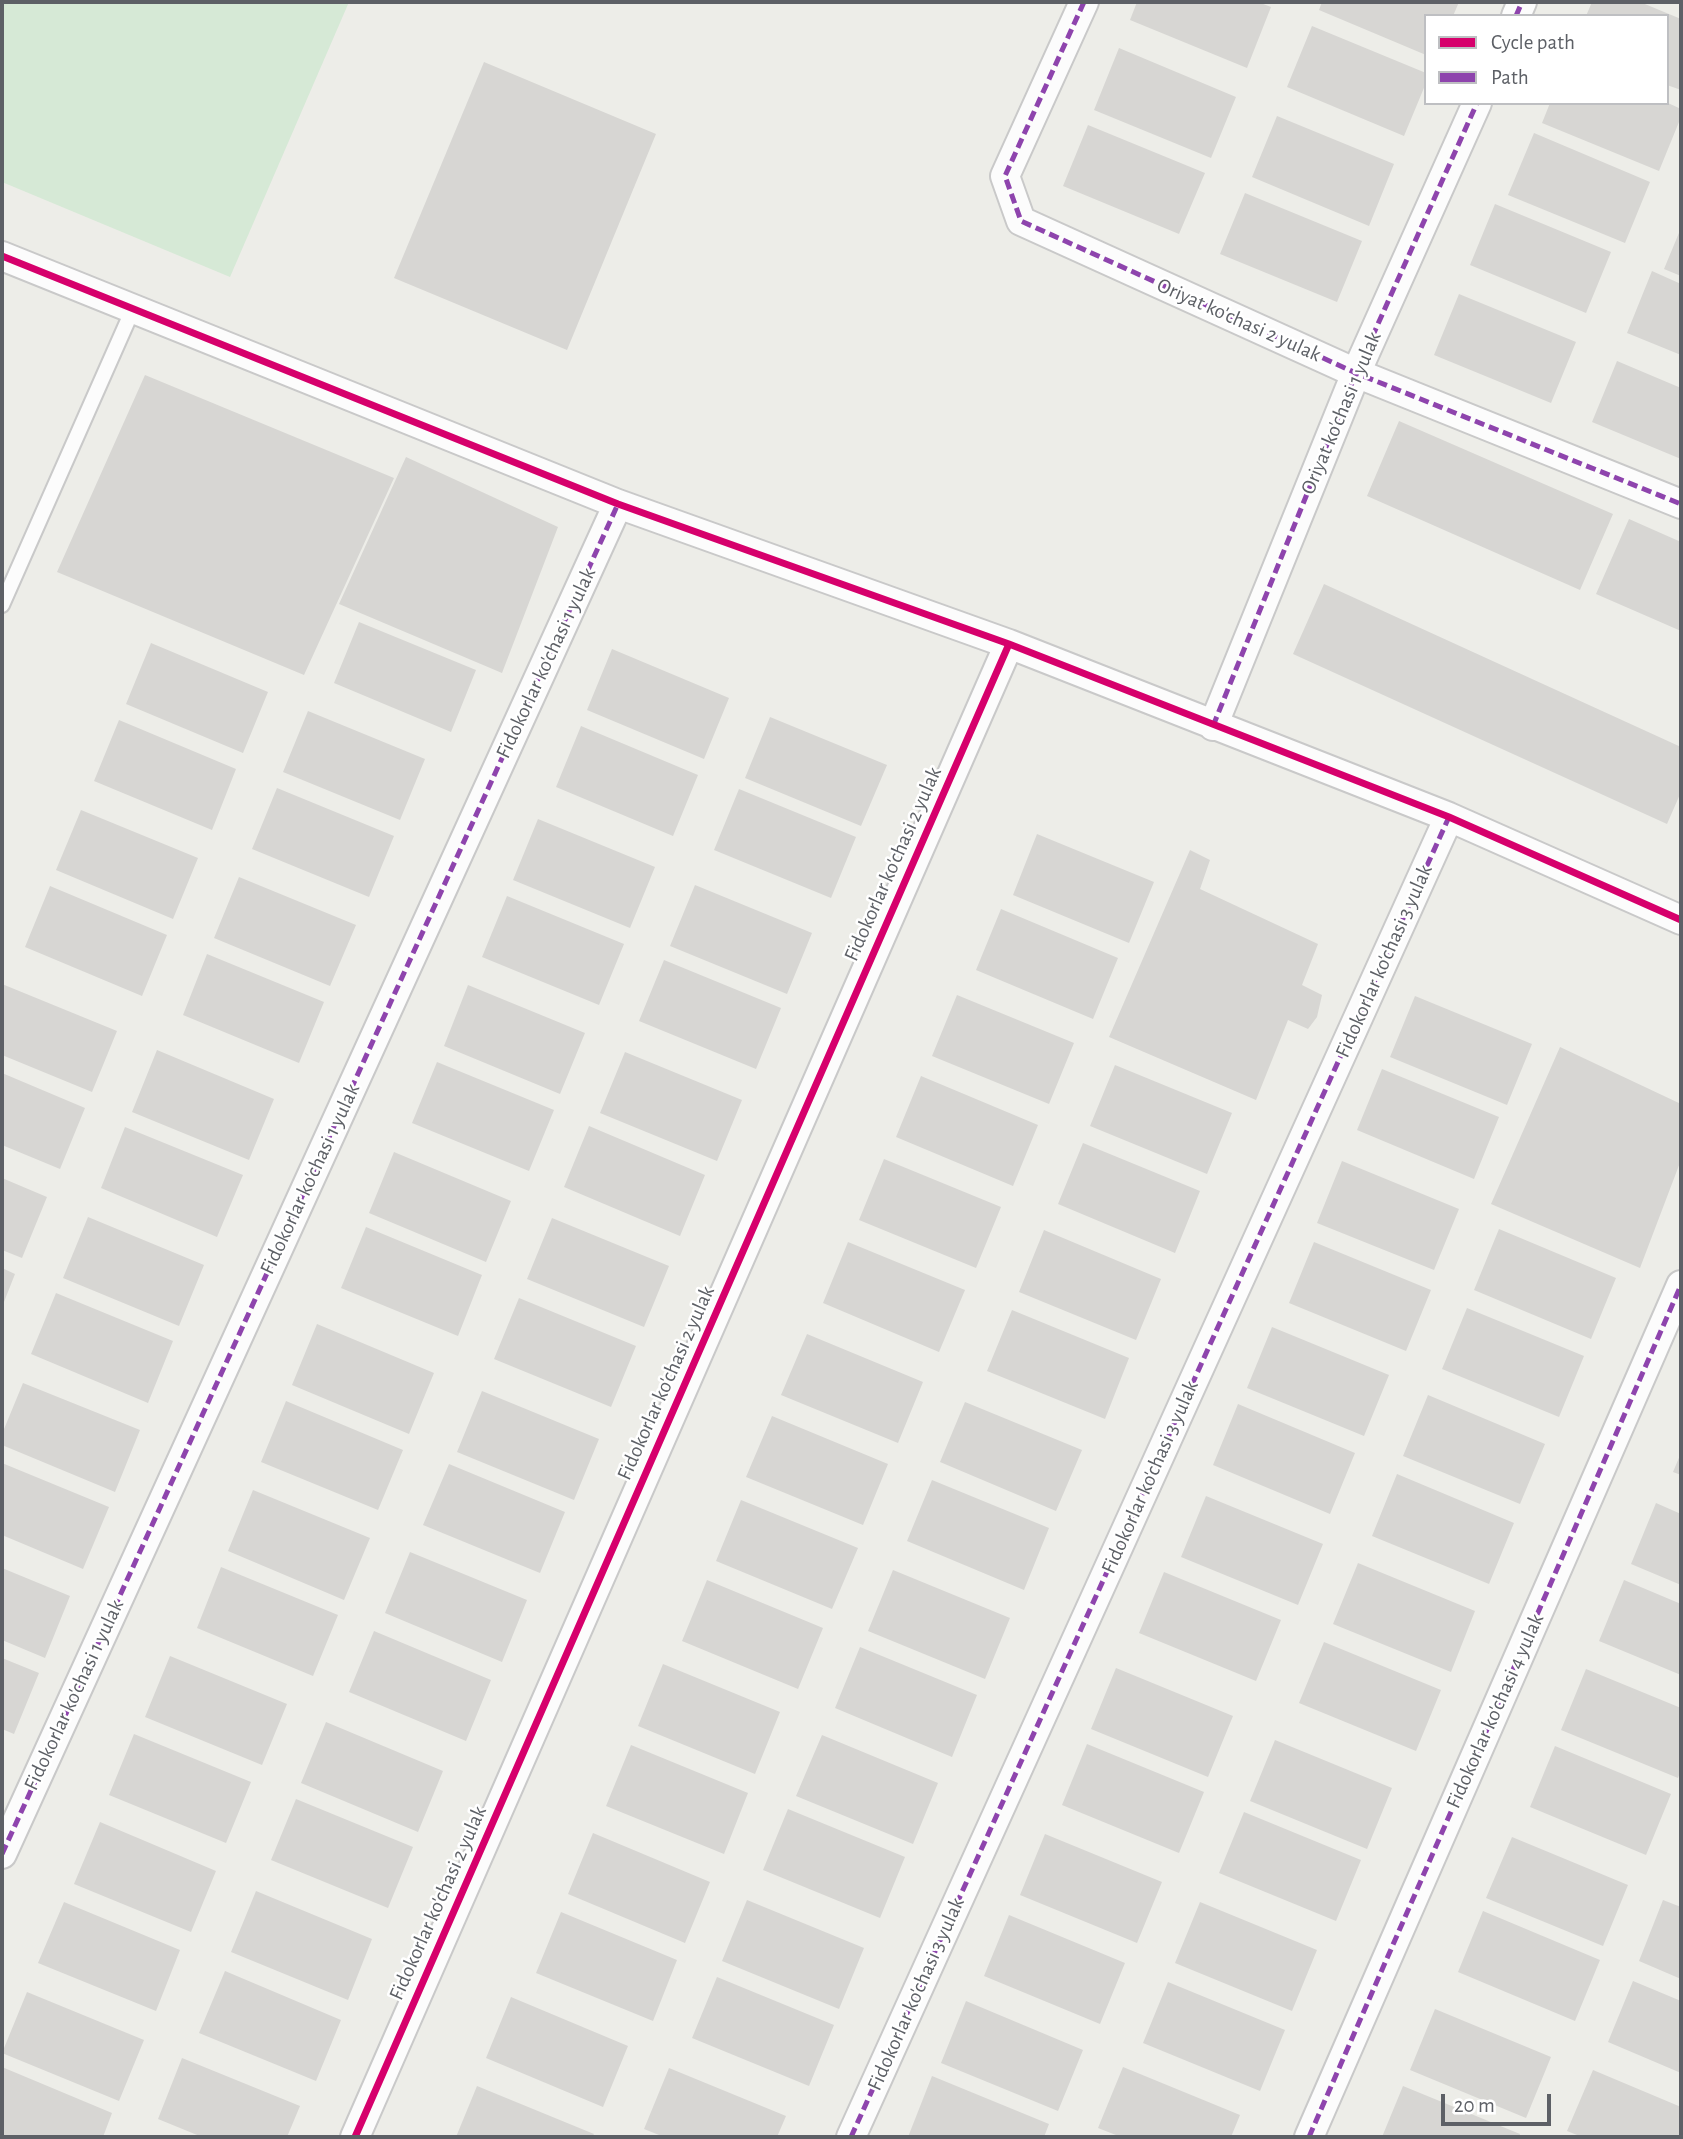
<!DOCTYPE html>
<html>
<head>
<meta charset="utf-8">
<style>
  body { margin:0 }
  #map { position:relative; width:1683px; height:2139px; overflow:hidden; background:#edede8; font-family:"Alegreya Sans",sans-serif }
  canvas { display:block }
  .frame { position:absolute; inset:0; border:4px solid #5d6066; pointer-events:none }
  .legend { position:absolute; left:1424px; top:14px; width:245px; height:91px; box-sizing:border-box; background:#fff; border:2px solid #bebfc2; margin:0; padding:9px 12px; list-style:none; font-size:21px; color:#5d6066 }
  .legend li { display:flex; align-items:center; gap:14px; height:35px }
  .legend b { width:35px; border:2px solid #bebfc2 }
  .scale { position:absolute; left:1441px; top:2094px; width:110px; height:32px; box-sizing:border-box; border:4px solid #5d6066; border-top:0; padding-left:9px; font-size:21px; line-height:24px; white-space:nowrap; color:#5d6066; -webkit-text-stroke:5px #fff; paint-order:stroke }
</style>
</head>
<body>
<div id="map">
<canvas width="1683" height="2139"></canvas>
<div class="frame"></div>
<ul class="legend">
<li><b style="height:9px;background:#d6006c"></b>Cycle path</li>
<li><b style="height:9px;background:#8e44ad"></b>Path</li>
</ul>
<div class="scale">20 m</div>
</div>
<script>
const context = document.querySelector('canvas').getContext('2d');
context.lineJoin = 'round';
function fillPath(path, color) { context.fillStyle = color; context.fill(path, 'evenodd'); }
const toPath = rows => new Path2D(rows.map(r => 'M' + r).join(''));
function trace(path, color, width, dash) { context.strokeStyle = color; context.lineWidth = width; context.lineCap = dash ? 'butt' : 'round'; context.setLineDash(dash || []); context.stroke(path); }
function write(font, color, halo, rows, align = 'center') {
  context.font = font + ' "Alegreya Sans",sans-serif'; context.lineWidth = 5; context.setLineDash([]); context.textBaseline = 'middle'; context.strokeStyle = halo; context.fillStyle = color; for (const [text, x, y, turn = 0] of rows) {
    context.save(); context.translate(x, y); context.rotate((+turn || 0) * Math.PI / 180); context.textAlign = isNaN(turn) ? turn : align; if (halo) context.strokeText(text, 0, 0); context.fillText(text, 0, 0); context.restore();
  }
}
fillPath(toPath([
  [2,2,349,2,230,277,2,182]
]), '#d6e9d6');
fillPath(toPath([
  [1137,2,1258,2,1271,7,1247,68,1130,20],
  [1322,2,1459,2,1453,16,1426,16,1426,55,1319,10],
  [1592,2,1640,2,1681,19,1681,90,1667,85,1667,16,1586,16],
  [1312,26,1426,73,1426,83,1404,136,1287,87],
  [1119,48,1236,97,1211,158,1094,110],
  [484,62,656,134,567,350,394,278],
  [1550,103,1668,103,1681,109,1681,117,1659,171,1542,123],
  [1277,116,1394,164,1369,226,1252,177],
  [1088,125,1205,173,1179,234,1063,186],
  [1534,133,1650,182,1625,243,1508,195],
  [1245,193,1362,241,1337,302,1220,254],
  [1495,204,1611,252,1586,313,1470,265],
  [1681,228,1681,276,1664,269],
  [1652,271,1681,284,1681,355,1627,333],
  [1459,294,1576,342,1551,403,1434,355],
  [1617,361,1681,388,1681,459,1592,422],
  [145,375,394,478,304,675,57,572],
  [1399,421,1613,514,1580,590,1367,496],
  [406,457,558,527,502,673,339,604],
  [1629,519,1681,542,1681,631,1596,594],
  [1324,584,1681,747,1681,792,1667,824,1293,654],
  [359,622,476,670,451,732,334,683],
  [151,643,268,692,243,753,126,704],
  [612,649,729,698,704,759,587,710],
  [308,711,425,759,400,820,283,772],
  [770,717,887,765,861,826,745,778],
  [119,720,236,769,212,830,94,781],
  [581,726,698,775,673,836,556,787],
  [277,788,394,836,369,897,252,849],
  [739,789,856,837,831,898,714,850],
  [81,810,198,858,173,919,56,870],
  [538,819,655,867,630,928,513,880],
  [1037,834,1154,882,1129,943,1013,895],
  [1190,850,1210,860,1200,889,1318,944,1302,985,1322,995,1317,1017,1308,1029,1288,1020,1256,1100,1109,1037],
  [239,877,356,925,330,986,214,938],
  [695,885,812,933,787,994,670,946],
  [50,886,167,935,142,996,25,947],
  [507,896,624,944,599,1005,482,957],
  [1001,909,1118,958,1093,1019,976,970],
  [207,954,324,1002,299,1063,183,1015],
  [664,960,781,1008,756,1069,639,1021],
  [2,984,117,1031,92,1092,2,1055],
  [468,985,585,1033,560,1094,444,1046],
  [957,995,1074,1043,1049,1104,932,1056],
  [1415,996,1532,1044,1507,1105,1390,1057],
  [1560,1047,1681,1104,1681,1160,1640,1268,1491,1204],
  [157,1050,274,1099,249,1160,132,1112],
  [625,1052,742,1100,717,1161,600,1113],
  [437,1062,554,1110,529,1171,412,1123],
  [1115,1065,1232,1113,1207,1174,1090,1126],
  [1382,1069,1499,1117,1474,1179,1357,1130],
  [2,1073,85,1108,60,1169,2,1145],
  [921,1076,1038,1125,1013,1186,896,1137],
  [589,1126,705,1175,680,1236,564,1187],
  [125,1127,243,1175,217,1237,101,1188],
  [1083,1143,1200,1191,1175,1253,1058,1204],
  [394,1152,511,1201,486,1262,369,1213],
  [884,1159,1001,1207,976,1268,859,1220],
  [1342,1161,1459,1209,1434,1270,1317,1223],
  [2,1178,47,1197,22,1258,2,1250],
  [88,1217,204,1265,179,1326,63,1278],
  [552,1218,669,1266,644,1327,527,1279],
  [366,1227,482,1275,458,1336,341,1288],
  [1499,1229,1616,1278,1591,1339,1474,1290],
  [1044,1230,1161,1279,1136,1340,1019,1292],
  [848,1242,965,1290,939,1352,823,1303],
  [1314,1242,1431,1290,1406,1351,1289,1303],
  [2,1268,15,1274,2,1307],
  [56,1293,173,1341,148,1403,31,1354],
  [519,1298,636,1346,611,1407,494,1359],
  [1467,1308,1584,1356,1559,1417,1442,1369],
  [1012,1310,1129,1358,1105,1419,987,1371],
  [317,1324,434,1373,409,1434,292,1385],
  [1272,1327,1389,1375,1364,1436,1247,1388],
  [807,1334,923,1382,898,1443,781,1395],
  [23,1383,140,1430,115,1492,2,1445,2,1434],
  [482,1391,599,1439,574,1500,457,1452],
  [1428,1395,1545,1444,1520,1504,1403,1456],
  [286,1401,403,1450,378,1510,261,1462],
  [965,1402,1082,1450,1056,1511,940,1462],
  [1238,1404,1355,1453,1330,1514,1213,1465],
  [772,1416,888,1464,863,1525,746,1477],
  [1681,1453,1681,1475,1673,1472],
  [2,1463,109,1507,83,1569,2,1535],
  [449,1464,565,1512,540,1573,423,1525],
  [1397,1474,1514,1523,1489,1584,1372,1536],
  [932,1480,1049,1528,1024,1590,907,1541],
  [253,1490,370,1538,344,1600,228,1551],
  [1206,1496,1323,1544,1298,1605,1181,1557],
  [741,1500,858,1548,832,1609,716,1561],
  [1656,1503,1681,1514,1681,1585,1631,1564],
  [410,1552,527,1600,502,1662,385,1613],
  [1358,1563,1475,1611,1451,1672,1333,1624],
  [221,1567,338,1615,313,1676,197,1628],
  [2,1568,70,1596,45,1658,2,1640],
  [893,1570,1010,1618,985,1679,868,1631],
  [1164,1572,1281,1620,1256,1681,1139,1633],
  [707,1580,823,1628,798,1689,682,1641],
  [1624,1580,1681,1604,1681,1675,1599,1641],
  [374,1631,491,1680,466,1741,349,1692],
  [1324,1642,1441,1690,1416,1751,1299,1703],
  [860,1647,977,1695,952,1757,835,1708],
  [170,1656,287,1704,262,1765,145,1717],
  [2,1658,39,1673,14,1734,2,1729],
  [663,1664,780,1712,755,1774,638,1726],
  [1116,1668,1233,1716,1208,1777,1091,1729],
  [1586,1669,1681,1708,1681,1770,1678,1778,1561,1730],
  [326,1722,443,1771,418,1832,301,1783],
  [134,1734,251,1782,226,1843,109,1795],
  [822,1735,938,1783,913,1844,796,1796],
  [1275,1740,1392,1788,1367,1849,1250,1801],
  [1087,1744,1204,1792,1179,1853,1062,1805],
  [631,1745,748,1793,724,1854,606,1806],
  [1555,1746,1671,1794,1646,1855,1530,1807],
  [296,1799,413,1847,388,1908,271,1860],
  [788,1809,905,1857,880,1918,763,1870],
  [1244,1812,1361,1860,1336,1921,1219,1873],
  [100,1822,216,1871,191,1932,74,1884],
  [593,1833,710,1882,685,1943,568,1894],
  [1045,1834,1162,1882,1137,1943,1020,1895],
  [1512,1837,1628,1885,1603,1946,1486,1898],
  [256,1891,372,1939,348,2000,231,1952],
  [747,1900,864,1948,839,2009,722,1961],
  [1663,1900,1681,1907,1681,1979,1639,1961],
  [64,1902,180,1950,156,2011,38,1963],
  [1200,1902,1317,1950,1292,2011,1175,1963],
  [1483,1911,1600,1960,1575,2021,1458,1972],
  [561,1912,677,1960,653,2021,536,1973],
  [1009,1915,1125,1963,1100,2024,984,1976],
  [225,1971,341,2020,316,2081,199,2033],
  [717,1977,834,2025,809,2086,692,2038],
  [1633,1981,1681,2001,1681,2073,1608,2042],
  [1168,1982,1285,2030,1260,2091,1143,2043],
  [27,1992,144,2040,119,2101,2,2053],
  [511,1997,628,2046,603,2107,486,2058],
  [966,2001,1083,2050,1058,2111,941,2063],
  [1435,2009,1551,2057,1526,2118,1410,2070],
  [182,2058,300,2106,287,2137,202,2137,158,2119],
  [2,2067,112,2113,103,2137,2,2137],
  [1123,2067,1240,2115,1231,2137,1121,2137,1098,2128],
  [669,2068,786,2116,777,2137,664,2137,644,2129],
  [1593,2070,1681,2107,1681,2137,1582,2137,1567,2131],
  [932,2076,1049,2124,1044,2137,908,2137],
  [477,2086,594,2134,592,2137,456,2137],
  [1403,2086,1520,2134,1519,2137,1382,2137]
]), '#d7d6d3');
const service = toPath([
  [2,605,133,309]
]);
const minor = toPath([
  [1084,2,1005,176,1021,221,1356,373,1681,504],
  [1516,16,1522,2],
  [2,256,618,504,1009,644,1449,817,1681,920],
  [1213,726,1356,373,1477,103],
  [2,1854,618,504],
  [355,2137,1009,644],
  [851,2137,1449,817],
  [1309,2137,1681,1285]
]);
trace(service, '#c9c9c9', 18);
trace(minor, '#c9c9c9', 32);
trace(service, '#fcfcfc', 14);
trace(minor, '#fcfcfc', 28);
trace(toPath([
  [1084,2,1005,176,1021,221,1356,373,1681,504],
  [1516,16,1522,2],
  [1213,726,1356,373,1477,103],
  [2,1854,618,504],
  [851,2137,1449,817],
  [1309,2137,1681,1285]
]), '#8e44ad', 5, [10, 5]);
trace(toPath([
  [2,256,618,504,1009,644,1449,817,1681,920],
  [355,2137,1009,644]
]), '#d6006c', 7);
write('21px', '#5d6066', '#fff', [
  ["Oriyat ko'chasi 2 yulak",1239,320,24],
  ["Oriyat ko'chasi 1 yulak",1341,413,-67],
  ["Fidokorlar ko'chasi 1 yulak",546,663,-65],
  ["Fidokorlar ko'chasi 2 yulak",893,864,-66],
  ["Fidokorlar ko'chasi 3 yulak",1384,961,-66],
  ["Fidokorlar ko'chasi 1 yulak",310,1179,-65],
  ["Fidokorlar ko'chasi 2 yulak",666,1383,-66],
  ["Fidokorlar ko'chasi 3 yulak",1150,1477,-66],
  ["Fidokorlar ko'chasi 1 yulak",74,1695,-65],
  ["Fidokorlar ko'chasi 4 yulak",1495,1711,-66],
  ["Fidokorlar ko'chasi 2 yulak",438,1903,-66],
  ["Fidokorlar ko'chasi 3 yulak",916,1994,-66]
]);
</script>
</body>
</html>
